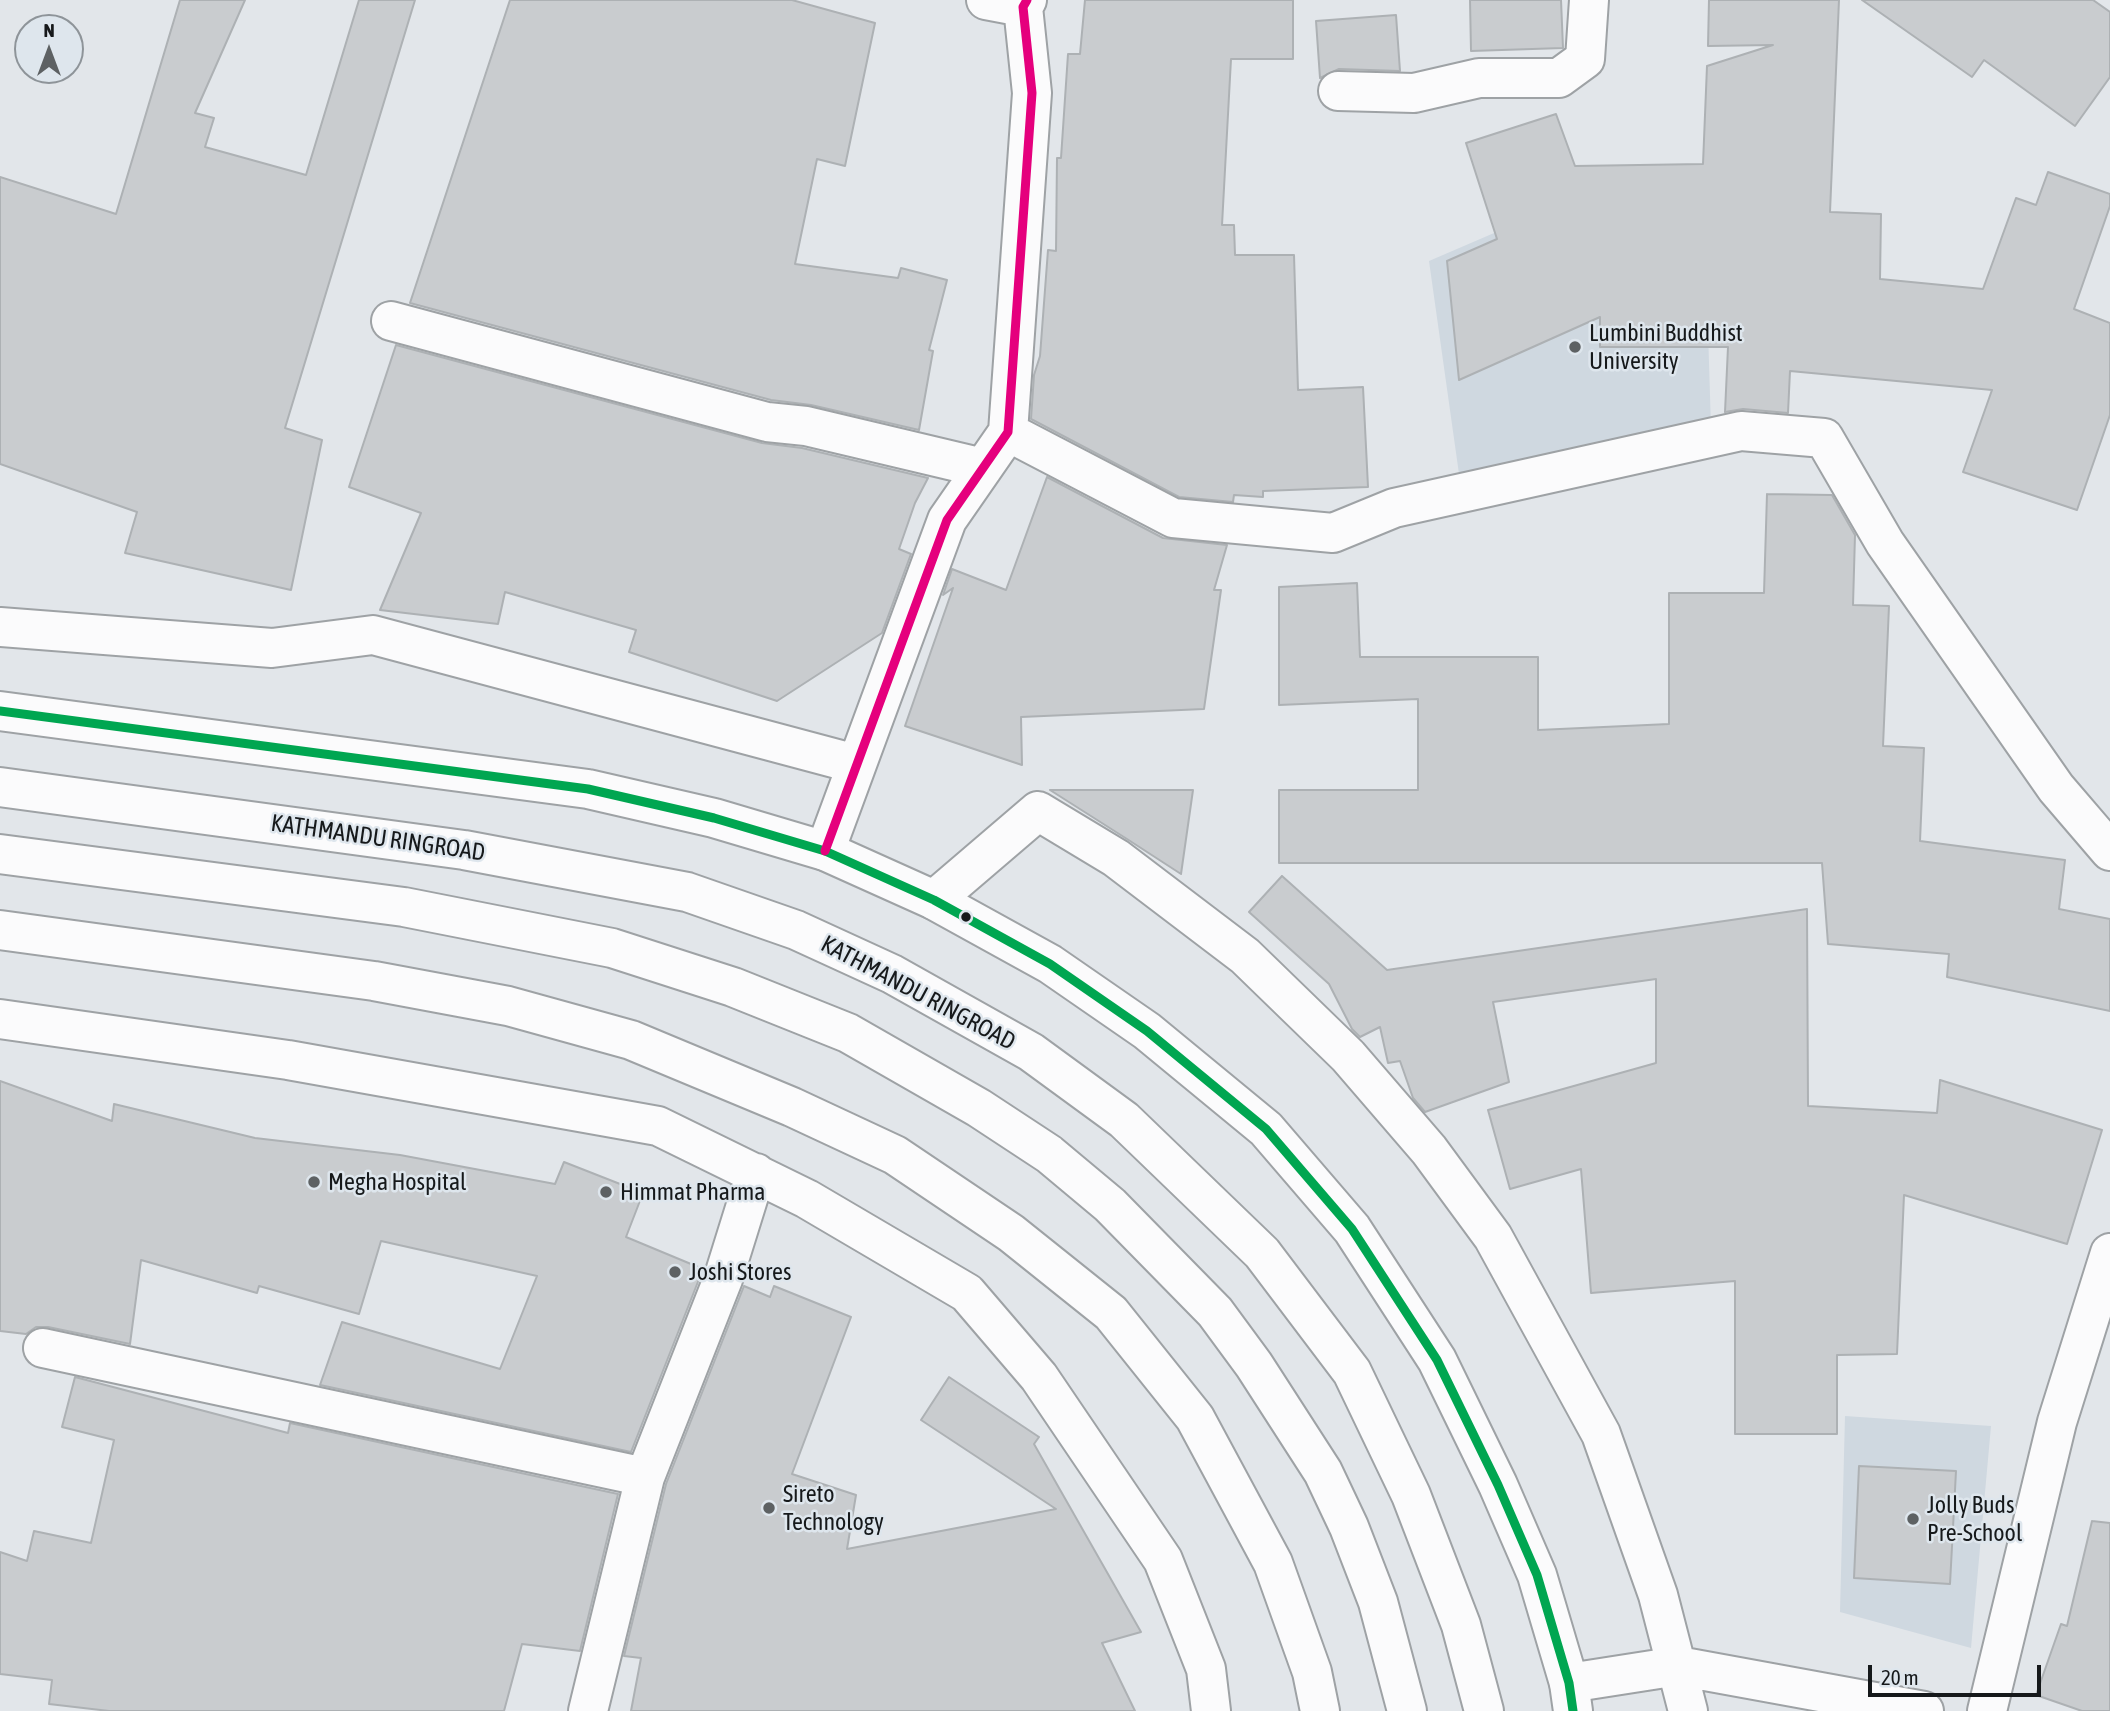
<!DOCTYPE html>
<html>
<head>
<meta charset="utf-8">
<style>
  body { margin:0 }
  #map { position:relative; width:2110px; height:1711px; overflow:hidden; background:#e2e6ea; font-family:"Asap Condensed",sans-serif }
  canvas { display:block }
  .north { position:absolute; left:14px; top:14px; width:70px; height:70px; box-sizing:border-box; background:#dee6ed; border:2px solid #8e9499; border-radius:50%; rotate:0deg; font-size:19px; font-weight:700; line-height:28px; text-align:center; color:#16191b }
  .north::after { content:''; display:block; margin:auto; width:24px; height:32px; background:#5d6163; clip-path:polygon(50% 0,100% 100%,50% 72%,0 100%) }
  .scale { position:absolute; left:1868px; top:1665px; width:173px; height:32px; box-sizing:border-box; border:4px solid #16191b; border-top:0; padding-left:9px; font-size:21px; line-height:24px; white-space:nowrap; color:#16191b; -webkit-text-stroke:5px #dee6ed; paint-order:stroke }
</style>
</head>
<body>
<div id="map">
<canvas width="2110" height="1711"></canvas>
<div class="north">N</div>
<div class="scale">20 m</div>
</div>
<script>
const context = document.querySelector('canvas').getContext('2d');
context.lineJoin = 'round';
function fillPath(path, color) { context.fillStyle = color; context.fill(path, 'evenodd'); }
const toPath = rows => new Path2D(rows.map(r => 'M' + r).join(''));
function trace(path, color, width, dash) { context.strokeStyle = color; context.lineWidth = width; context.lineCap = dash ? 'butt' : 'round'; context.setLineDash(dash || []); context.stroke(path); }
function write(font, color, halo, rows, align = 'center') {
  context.font = font + ' "Asap Condensed",sans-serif'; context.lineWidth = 5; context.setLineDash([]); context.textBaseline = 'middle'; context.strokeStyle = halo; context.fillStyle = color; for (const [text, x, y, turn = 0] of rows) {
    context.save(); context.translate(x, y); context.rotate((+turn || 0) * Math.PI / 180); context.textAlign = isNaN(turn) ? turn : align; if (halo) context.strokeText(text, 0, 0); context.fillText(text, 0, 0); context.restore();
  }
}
fillPath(toPath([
  [1601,187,1706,265,1711,428,1459,474,1429,261],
  [1845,1416,1991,1426,1971,1648,1840,1612]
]), '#cfd8e0');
const building = toPath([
  [180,0,245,0,195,113,214,118,205,147,306,175,359,0,415,0,285,428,322,440,291,590,125,553,137,512,0,464,0,177,116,214,180,0],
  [510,0,792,0,875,23,845,166,817,159,795,264,898,278,901,268,947,280,929,350,933,351,919,430,811,405,771,400,410,303,510,0],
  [1085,0,1293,0,1293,59,1231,59,1222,225,1234,225,1235,255,1294,255,1298,390,1363,387,1368,487,1263,491,1263,497,1234,495,1233,502,1179,497,1031,419,1034,375,1040,356,1048,250,1056,251,1057,158,1061,158,1068,54,1080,54,1085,0],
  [1470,0,1561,0,1563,48,1471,51,1470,0],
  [1709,0,1839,0,1830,212,1881,214,1880,279,1983,289,2016,198,2036,205,2048,172,2110,194,2110,206,2074,309,2110,323,2110,415,2077,510,1963,472,1992,390,1790,371,1788,413,1743,409,1725,412,1728,347,1600,347,1600,317,1459,380,1447,261,1497,239,1466,143,1556,114,1575,166,1703,164,1707,66,1773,45,1708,46,1709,0],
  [1862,0,2093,0,2110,12,2110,77,2075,126,1984,60,1972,77,1862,0],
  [1396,15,1400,71,1339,69,1320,78,1316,21,1396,15],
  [396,345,762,443,802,448,928,478,915,503,899,549,911,554,882,633,777,701,629,652,636,630,505,592,498,624,380,610,421,513,349,487,396,345],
  [1047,477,1163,538,1227,545,1214,590,1221,590,1204,709,1021,717,1022,765,905,726,953,588,943,595,952,569,1006,590,1047,477],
  [1767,494,1832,495,1855,535,1853,605,1889,606,1883,746,1924,748,1920,841,2065,860,2059,909,2110,919,2110,1011,1947,977,1949,954,1828,944,1822,863,1279,863,1279,790,1418,790,1418,699,1279,705,1279,587,1357,583,1360,657,1538,657,1538,730,1669,724,1669,593,1764,593,1767,494],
  [1050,790,1193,790,1181,874,1127,839,1050,790],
  [1282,876,1387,970,1807,909,1808,1106,1937,1113,1940,1080,2102,1130,2067,1244,1904,1195,1897,1354,1837,1355,1837,1434,1735,1434,1735,1281,1591,1293,1581,1169,1510,1189,1488,1110,1656,1063,1656,979,1493,1002,1509,1082,1425,1112,1413,1098,1400,1061,1388,1063,1380,1027,1360,1037,1352,1029,1329,984,1249,912,1282,876],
  [0,1081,112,1121,114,1104,255,1138,400,1155,555,1184,564,1162,643,1193,626,1237,703,1269,631,1452,320,1385,342,1322,500,1369,537,1276,381,1241,359,1314,259,1286,257,1293,141,1260,130,1344,48,1327,36,1327,26,1334,0,1331,0,1081],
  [744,1286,770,1297,774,1286,851,1317,792,1474,856,1495,847,1549,1056,1509,921,1420,949,1377,1039,1437,1034,1444,1141,1632,1102,1643,1135,1711,631,1711,641,1658,624,1656,666,1484,744,1286],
  [75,1377,288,1433,290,1423,618,1494,580,1651,522,1644,504,1711,109,1711,49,1704,52,1680,0,1674,0,1552,27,1561,34,1531,91,1543,114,1440,62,1427,75,1377],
  [1859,1466,1956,1471,1950,1584,1854,1578,1859,1466],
  [2092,1521,2110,1523,2110,1711,2082,1711,2036,1695,2061,1624,2067,1626,2092,1521]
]);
fillPath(building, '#c9cccf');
trace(building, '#adb1b4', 2);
const minor = toPath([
  [986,0,1023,7],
  [1338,91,1414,93,1479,78,1559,78,1585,59,1589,0],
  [391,321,767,422,806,426,983,468],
  [1008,432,1173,518,1333,533,1394,508,1741,431,1824,438,1885,543,2056,788,2110,851],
  [0,627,272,648,373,635,856,764],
  [825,851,947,520,1008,432,1032,93,1023,7,1027,0],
  [934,900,1038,811,1116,858,1245,956,1348,1056,1429,1150,1493,1237,1601,1434,1658,1595,1688,1711],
  [0,1019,288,1060,658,1126,807,1199,967,1293,1039,1377,1163,1560,1206,1669,1211,1711],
  [43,1348,645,1477],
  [1569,1683,1678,1666,1924,1711],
  [588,1711,645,1477,723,1279,756,1173],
  [1987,1711,2057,1422,2110,1253]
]);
const major = toPath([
  [0,711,588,789,714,818,825,851,934,900,1050,964,1147,1031,1266,1129,1352,1229,1437,1360,1498,1485,1537,1575,1569,1683,1573,1711],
  [0,930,374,981,508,1006,631,1040,792,1107,895,1155,1011,1233,1111,1313,1195,1418,1273,1563,1312,1672,1320,1711]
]);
const highway = toPath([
  [0,787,464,850,687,892,796,930,892,974,1031,1052,1124,1120,1262,1253,1352,1372,1411,1495,1461,1625,1484,1711],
  [0,854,404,907,612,948,733,987,848,1033,979,1108,1049,1154,1110,1205,1215,1312,1254,1365,1323,1472,1349,1527,1378,1602,1407,1711]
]);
trace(minor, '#9ea2a5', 42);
trace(major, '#9ea2a5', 42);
trace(highway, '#9ea2a5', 42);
trace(minor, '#fbfbfc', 38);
trace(major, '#fbfbfc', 38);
trace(highway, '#fbfbfc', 38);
trace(toPath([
  [0,711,588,789,714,818,825,851,934,900,1050,964,1147,1031,1266,1129,1352,1229,1437,1360,1498,1485,1537,1575,1569,1683,1573,1711]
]), '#00a651', 9);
trace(toPath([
  [825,851,947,520,1008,432,1032,93,1023,7,1027,0]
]), '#e5007d', 9);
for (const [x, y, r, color] of [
  [1575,347,7,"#5d6163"],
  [966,917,6,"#16191b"],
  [314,1182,7,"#5d6163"],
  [606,1192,7,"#5d6163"],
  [675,1272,7,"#5d6163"],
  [769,1508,7,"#5d6163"],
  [1913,1519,7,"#5d6163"]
]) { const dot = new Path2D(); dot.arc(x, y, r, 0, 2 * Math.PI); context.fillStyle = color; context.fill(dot); trace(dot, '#dee6ed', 2.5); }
write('24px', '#16191b', '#dee6ed', [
  ["Lumbini Buddhist",1589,333],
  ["University",1589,361],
  ["Megha Hospital",328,1182],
  ["Himmat Pharma",620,1192],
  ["Joshi Stores",689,1272],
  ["Sireto",783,1494],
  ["Technology",783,1522],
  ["Jolly Buds",1927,1505],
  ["Pre-School",1927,1533]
], 'left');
write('24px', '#16191b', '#dee6ed', [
  ["KATHMANDU RINGROAD",378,838,8],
  ["KATHMANDU RINGROAD",918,993,28]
]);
</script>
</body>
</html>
